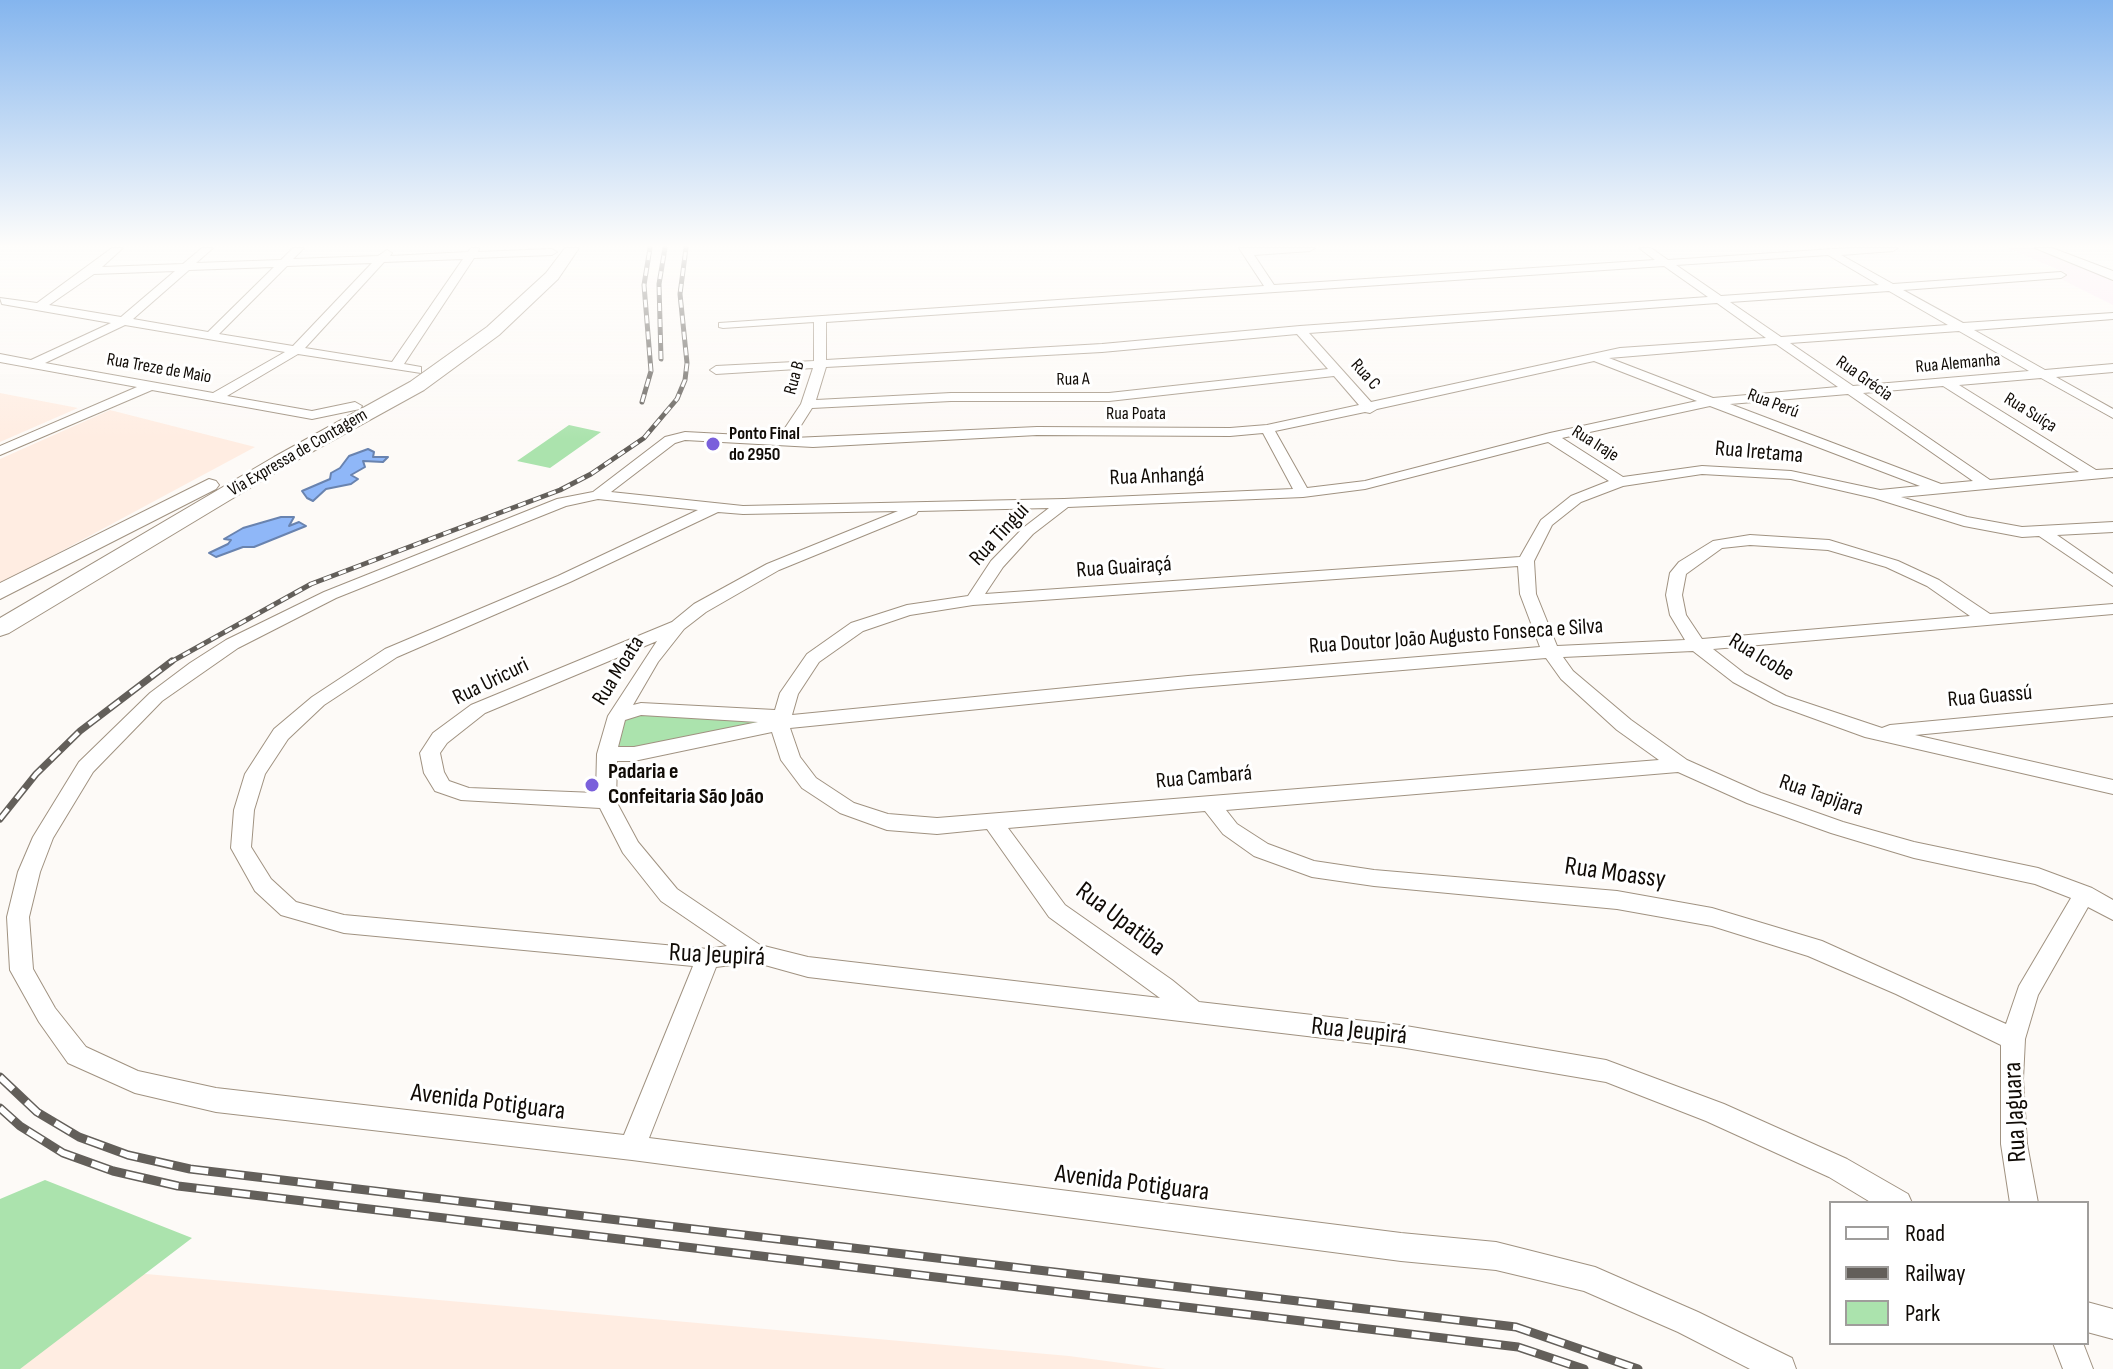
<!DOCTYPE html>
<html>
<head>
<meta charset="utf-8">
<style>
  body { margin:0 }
  #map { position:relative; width:2113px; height:1369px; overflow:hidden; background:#fdfaf7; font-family:"Sofia Sans Condensed",sans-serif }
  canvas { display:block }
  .legend { position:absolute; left:1829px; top:1201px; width:260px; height:144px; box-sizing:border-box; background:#fff; border:2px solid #9f9d9b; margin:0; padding:10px 14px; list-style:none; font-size:24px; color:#100b06 }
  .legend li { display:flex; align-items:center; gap:16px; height:40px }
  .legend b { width:40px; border:2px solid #9f9d9b }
</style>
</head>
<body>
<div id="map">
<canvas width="2113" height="1369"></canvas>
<ul class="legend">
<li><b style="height:10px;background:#fff"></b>Road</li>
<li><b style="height:10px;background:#635f5a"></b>Railway</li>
<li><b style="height:22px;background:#abe3ad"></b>Park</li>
</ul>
</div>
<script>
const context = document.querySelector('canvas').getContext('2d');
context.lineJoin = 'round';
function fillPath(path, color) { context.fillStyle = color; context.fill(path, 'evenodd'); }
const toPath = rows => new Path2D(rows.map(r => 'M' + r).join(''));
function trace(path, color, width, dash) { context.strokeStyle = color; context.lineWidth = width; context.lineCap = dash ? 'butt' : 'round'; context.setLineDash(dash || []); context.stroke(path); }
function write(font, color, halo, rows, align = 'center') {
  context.font = font + ' "Sofia Sans Condensed",sans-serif'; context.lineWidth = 6; context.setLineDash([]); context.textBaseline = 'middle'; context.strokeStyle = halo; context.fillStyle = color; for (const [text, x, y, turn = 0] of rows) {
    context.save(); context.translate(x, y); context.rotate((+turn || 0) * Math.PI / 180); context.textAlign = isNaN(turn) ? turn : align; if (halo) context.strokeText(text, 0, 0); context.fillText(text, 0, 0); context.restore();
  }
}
fillPath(toPath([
  [2008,248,2037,248,2113,278,2113,305,2053,275,2066,273]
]), '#fdebf6');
fillPath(toPath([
  [0,393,78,408,0,442],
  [110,410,255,447,0,584,0,459],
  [0,1261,1069,1356,1166,1369,0,1369]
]), '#ffede2');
fillPath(toPath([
  [569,425,601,432,550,468,517,461],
  [641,713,772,722,610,753,618,718],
  [45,1180,192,1238,20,1369,0,1369,0,1199]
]), '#abe3ad');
const water = toPath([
  [368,449,374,452,373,457,388,457,383,462,363,461,365,467,351,475,358,479,351,484,326,489,313,501,307,498,302,491,330,479,331,473,340,468,349,456,368,449],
  [281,517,294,517,289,526,299,522,306,526,254,547,243,547,216,557,209,553,228,544,231,540,224,539,243,528,281,517]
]);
fillPath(water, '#8fb7f8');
trace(water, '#6983af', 2);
const minor = toPath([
  [112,248,123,248,102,267,183,264,202,248,213,248,196,263,281,260,293,248,304,248,293,259,378,256,387,250,392,253,390,256,468,252,471,248,479,248,478,252,552,249,557,252,552,255,474,258,404,364,421,367,421,373,298,354,227,396,312,411,355,402,362,406,360,409,312,419,152,390,0,455,0,446,137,387,0,362,0,354,31,360,111,323,2,304,0,298,37,303,112,248],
  [463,259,392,362,305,348,384,262,463,259],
  [372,263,293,346,219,334,287,266,372,263],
  [274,267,208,332,133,319,189,270,274,267],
  [175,271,121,317,49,305,94,274,175,271],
  [125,325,285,352,213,393,45,363,125,325],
  [1239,248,1315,248,1310,251,1254,255,1274,285,1655,260,1639,248,1651,248,1668,260,1849,248,1898,248,1893,251,1841,255,1893,284,2061,272,2066,275,2061,278,1903,290,1963,323,2113,313,2113,319,1974,330,2045,370,2113,364,2113,372,2056,377,2113,409,2113,418,2041,378,1959,385,2096,470,2113,469,2113,477,1901,497,1967,517,2022,527,2113,522,2113,532,2057,535,2113,574,2113,586,2039,536,2022,537,1964,526,1874,498,1791,479,1702,474,1623,486,1581,502,1552,525,1534,561,1536,594,1557,646,1685,640,1670,615,1666,595,1670,573,1679,562,1713,541,1750,535,1829,540,1898,561,1939,580,1990,614,2113,604,2113,614,1713,649,1745,674,1786,696,1882,728,1890,725,2113,704,2113,716,1915,735,2113,780,2113,794,1865,737,1774,704,1733,682,1693,651,1563,657,1573,671,1631,720,1687,760,1761,793,1843,822,1914,842,2038,868,2092,888,2113,900,2113,920,2088,907,2038,995,2025,1039,2023,1079,2027,1144,2038,1203,2010,1203,2001,1144,2001,1045,1896,994,1808,956,1712,926,1617,909,1374,886,1312,877,1254,856,1223,834,1205,811,1008,828,1065,905,1172,980,1199,1002,1400,1025,1606,1060,1724,1104,1847,1159,1908,1194,1912,1203,1872,1203,1829,1177,1706,1121,1606,1082,1400,1047,808,977,754,962,716,967,649,1138,1401,1233,1496,1242,1595,1267,1698,1312,1792,1358,1796,1369,1750,1369,1678,1332,1584,1291,1496,1270,1401,1261,632,1160,216,1112,135,1093,68,1063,39,1022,10,970,7,917,18,872,33,837,79,762,150,693,190,663,226,640,324,592,557,499,593,492,665,437,685,432,779,437,801,404,813,368,716,374,710,370,716,366,814,361,814,322,723,328,719,327,719,323,1264,286,1239,248],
  [1828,255,1879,285,1721,296,1676,265,1828,255],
  [1664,266,1708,297,1300,326,1102,344,826,360,826,322,1664,266],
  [1889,291,1948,325,1781,337,1730,302,1889,291],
  [1717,303,1766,338,1620,348,1371,402,1309,333,1717,303],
  [1959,331,2029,371,1853,386,1790,343,1959,331],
  [1297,334,1328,369,1109,393,951,393,816,400,826,367,1102,352,1297,334],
  [1776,344,1838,387,1713,398,1609,358,1776,344],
  [1594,361,1697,401,1550,433,1365,481,1307,488,1275,431,1365,412,1370,413,1377,409,1594,361],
  [1334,376,1359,405,1267,425,1230,428,1037,427,793,438,812,408,951,401,1109,401,1334,376],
  [1943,386,2079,472,1990,480,1863,393,1943,386],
  [1848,394,1973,481,1941,484,1730,404,1848,394],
  [1710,406,1920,486,1880,490,1791,471,1702,466,1623,477,1562,438,1710,406],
  [1263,433,1293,489,1064,499,743,506,611,492,675,443,685,440,813,447,1037,435,1230,436,1263,433],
  [1548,442,1609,481,1571,496,1541,520,1520,557,985,594,1003,567,1033,534,1068,507,1303,497,1365,489,1548,442],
  [598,499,698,510,558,576,385,649,312,697,274,729,245,774,234,810,231,848,255,891,281,915,344,933,693,966,624,1135,216,1088,138,1071,86,1047,55,1008,33,969,29,917,40,872,53,838,93,772,162,701,238,648,336,598,566,506,598,499],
  [1049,508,1023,528,991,561,968,596,907,605,851,623,807,654,780,693,775,710,641,703,633,705,658,662,684,629,706,612,779,570,916,514,918,511,1049,508],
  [898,511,767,564,694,604,672,622,471,705,433,733,420,753,424,773,435,791,461,800,600,808,623,853,661,901,727,946,708,949,344,915,296,902,271,879,251,847,254,810,265,774,288,739,324,705,397,657,570,582,718,512,743,514,898,511],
  [1750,545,1828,550,1886,567,1927,586,1970,616,1702,639,1686,615,1682,595,1686,574,1722,548,1750,545],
  [1518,566,1520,594,1540,647,1188,676,792,715,798,694,819,662,863,631,910,615,973,605,1518,566],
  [657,641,608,716,597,754,596,793,469,788,449,781,444,772,440,753,447,743,485,713,657,641],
  [1546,658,1561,679,1617,730,1659,760,937,818,888,814,854,803,816,778,800,757,790,728,1188,688,1546,658],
  [641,715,758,722,634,747,618,747,625,720,641,715],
  [772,732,781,760,802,788,840,813,887,830,937,834,987,829,1049,917,1160,998,808,957,760,945,677,889,638,842,616,801,617,761,634,761,772,732],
  [1678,772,1747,803,1831,833,1914,858,2035,884,2071,898,2019,986,2006,1024,1822,941,1712,908,1617,891,1374,870,1314,861,1268,844,1237,824,1226,810,1678,772],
  [2087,1302,2113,1309,2113,1339,2087,1332,2087,1302],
  [2053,1343,2083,1343,2093,1369,2063,1369,2053,1343]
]);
const major = toPath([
  [2035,248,2052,248,2113,271,2113,280,2035,248]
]);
const highway = toPath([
  [565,248,579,248,558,279,499,335,424,390,288,465,9,633,0,636,0,618,274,457,410,382,487,327,546,273,565,248],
  [209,479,216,481,219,485,216,489,0,599,0,583,209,479]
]);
trace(minor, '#a09281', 2);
trace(major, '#a09281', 2);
trace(highway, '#a09281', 2);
fillPath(minor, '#fff');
fillPath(major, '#fff');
fillPath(highway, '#fff');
const railFar2 = toPath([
  [661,359,659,284,665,248],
  [642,402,651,371,644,285,650,248],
  [169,663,311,584,560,490,591,474,644,438,677,399,685,380,687,363,680,294,686,248]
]);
const railFar1 = toPath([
  [0,819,36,774,80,731,172,661]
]);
const rail = toPath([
  [0,1077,37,1112,79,1137,128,1155,190,1169,1516,1327,1638,1369],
  [0,1108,20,1126,63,1153,113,1171,178,1186,1518,1347,1584,1369]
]);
trace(railFar2, '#635f5a', 5);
trace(railFar1, '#635f5a', 7);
trace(rail, '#635f5a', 9);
trace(railFar2, '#fff', 3, [8]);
trace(railFar1, '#fff', 4, [13]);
trace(rail, '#fff', 6, [18]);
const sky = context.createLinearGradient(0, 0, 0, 439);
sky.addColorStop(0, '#84b5ee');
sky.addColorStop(0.56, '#fefdfb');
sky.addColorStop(1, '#fefdfb00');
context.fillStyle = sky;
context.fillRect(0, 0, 2113, 439);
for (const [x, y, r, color] of [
  [713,444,8,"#7a60db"],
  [592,785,8,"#7a60db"]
]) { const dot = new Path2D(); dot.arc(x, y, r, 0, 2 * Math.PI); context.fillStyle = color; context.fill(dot); trace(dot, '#fff', 3); }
write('18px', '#100b06', '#fff', [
  ["Rua Alemanha",1958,364,-5],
  ["Rua Treze de Maio",159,369,10],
  ["Rua C",1365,375,48],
  ["Rua B",795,378,-74],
  ["Rua Grécia",1864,379,35],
  ["Rua A",1073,380,-1],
  ["Rua Perú",1773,404,21],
  ["Rua Suíça",2030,413,32],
  ["Rua Poata",1136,414],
  ["Rua Iraje",1595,444,32],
  ["Via Expressa de Contagem",298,453,-30]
]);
write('bold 18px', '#100b06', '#fff', [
  ["Ponto Final",729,434],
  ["do 2950",729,455]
], 'left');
write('22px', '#100b06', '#fff', [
  ["Rua Iretama",1759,453,5],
  ["Rua Anhangá",1157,477,-2],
  ["Rua Tingui",1000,535,-47],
  ["Rua Guairaçá",1124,568,-4],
  ["Rua Doutor João Augusto Fonseca e Silva",1456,637,-4],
  ["Rua Icobe",1761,658,31],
  ["Rua Moata",619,671,-58],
  ["Rua Uricuri",491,682,-26],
  ["Rua Guassú",1990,697,-5],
  ["Rua Cambará",1204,778,-5],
  ["Rua Tapijara",1821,796,19]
]);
write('bold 22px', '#100b06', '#fff', [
  ["Padaria e",608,772],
  ["Confeitaria São João",608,797]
], 'left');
write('26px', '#100b06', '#fff', [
  ["Rua Moassy",1615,874,8],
  ["Rua Upatiba",1120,920,37],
  ["Rua Jeupirá",717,956,3],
  ["Rua Jeupirá",1359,1032,6],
  ["Avenida Potiguara",488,1103,7],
  ["Rua Jaguara",2016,1112,-93],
  ["Avenida Potiguara",1132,1184,7]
]);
</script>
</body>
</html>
